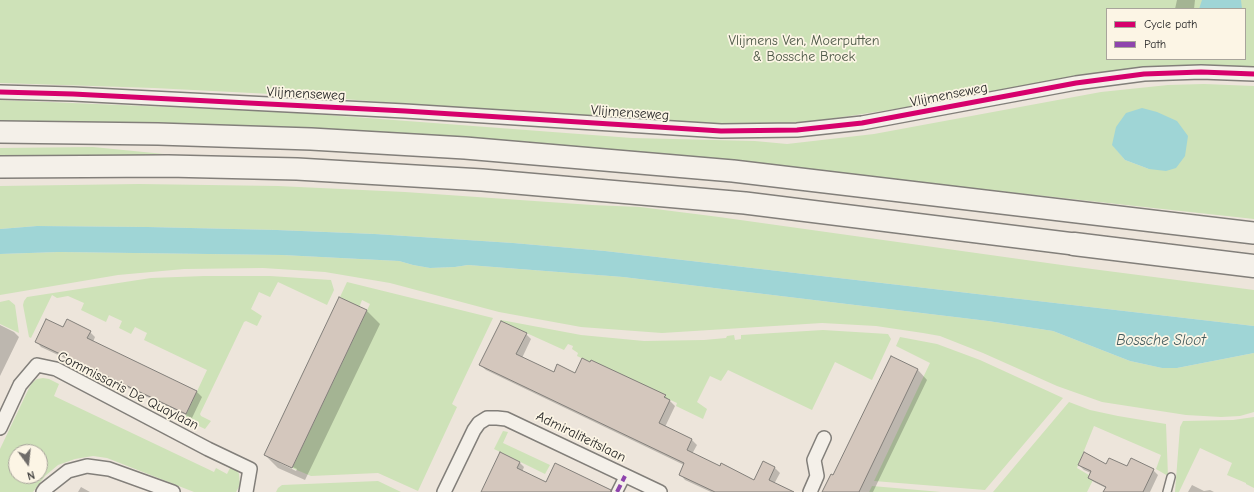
<!DOCTYPE html>
<html>
<head>
<meta charset="utf-8">
<style>
  body { margin:0 }
  #map { position:relative; width:1254px; height:492px; overflow:hidden; background:#ede5db; font-family:"Comic Neue",sans-serif }
  canvas { display:block }
  .legend { position:absolute; left:1106px; top:8px; width:140px; height:52px; box-sizing:border-box; background:#fcf5e5; border:1px solid #a8a49b; margin:0; padding:5px 7px; list-style:none; font-size:12px; color:#2b2b2b }
  .legend li { display:flex; align-items:center; gap:8px; height:20px }
  .legend b { width:20px; border:1px solid #a8a49b }
  .north { position:absolute; left:8px; top:444px; width:40px; height:40px; box-sizing:border-box; background:#fcf5e5; border:1px solid #a8a49b; border-radius:50%; rotate:165deg; font-size:11px; font-weight:700; line-height:16px; text-align:center; color:#2b2b2b }
  .north::after { content:''; display:block; margin:auto; width:14px; height:18px; background:#6f6c69; clip-path:polygon(50% 0,100% 100%,50% 72%,0 100%) }
</style>
</head>
<body>
<div id="map">
<canvas width="1254" height="492"></canvas>
<ul class="legend">
<li><b style="height:5px;background:#d6006c"></b>Cycle path</li>
<li><b style="height:5px;background:#8e44ad"></b>Path</li>
</ul>
<div class="north">N</div>
</div>
<script>
const context = document.querySelector('canvas').getContext('2d');
context.lineJoin = 'round';
function fillPath(path, color) { context.fillStyle = color; context.fill(path, 'evenodd'); }
const toPath = rows => new Path2D(rows.map(r => 'M' + r).join(''));
function trace(path, color, width, dash) { context.strokeStyle = color; context.lineWidth = width; context.lineCap = dash ? 'butt' : 'round'; context.setLineDash(dash || []); context.stroke(path); }
function write(font, color, halo, rows, align = 'center') {
  context.font = font + ' "Comic Neue",sans-serif'; context.lineWidth = 3.5; context.setLineDash([]); context.textBaseline = 'middle'; context.strokeStyle = halo; context.fillStyle = color; for (const [text, x, y, turn = 0] of rows) {
    context.save(); context.translate(x, y); context.rotate((+turn || 0) * Math.PI / 180); context.textAlign = isNaN(turn) ? turn : align; if (halo) context.strokeText(text, 0, 0); context.fillText(text, 0, 0); context.restore();
  }
}
fillPath(toPath([
  [0,0,1254,0,1254,69,978,96,850,116,803,122,726,128,291,95,154,88,0,83],
  [1107,9,1245,9,1245,59,1107,59],
  [1204,84,1254,86,1254,219,752,164,609,150,409,135,0,124,0,100,288,112,632,138,755,141,787,144,874,134,1101,92,1168,85],
  [1113,145,1149,169,1125,160],
  [93,147,164,154,56,158,0,158,0,148],
  [139,184,278,186,405,192,592,205,640,207,719,217,1069,266,1254,290,1254,326,605,251,513,243,375,234,277,230,148,227,37,226,0,229,0,186],
  [59,252,282,255,399,261,413,265,430,268,455,267,468,265,623,277,988,321,1053,331,1130,361,1162,368,1177,368,1254,353,1254,412,1240,416,1221,417,1186,415,1102,402,1057,386,983,353,940,336,923,333,876,326,822,323,662,333,581,327,499,312,390,283,325,272,263,268,184,269,118,275,0,295,0,254],
  [204,276,270,276,331,280,334,290,327,305,278,282,270,297,259,292,251,309,262,316,257,326,246,321,244,322,200,414,201,416,211,421,205,429,184,419,207,370,144,340,147,333,135,327,131,334,119,328,122,321,109,315,106,322,81,310,84,303,68,296,57,298,52,295,31,338,29,337,23,305,24,301,27,297,151,278],
  [347,282,493,318,452,404,457,407,418,491,378,473,311,476,292,468,370,304,362,300,359,308,340,297],
  [9,300,15,305,19,333,0,324,0,302],
  [501,320,581,335,644,341,704,340,726,338,727,336,734,335,735,340,741,339,741,335,823,330,888,334,891,339,872,380,835,362,812,410,728,370,721,381,710,376,697,402,707,409,703,419,676,406,677,403,664,397,665,396,591,360,590,362,577,356,578,353,572,349,573,346,568,344,564,350,500,321],
  [900,337,937,344,980,360,1063,398,985,490,874,481,930,363,896,346],
  [43,378,49,379,59,384,54,396,214,472,216,468,227,474,231,466,237,470,239,474,240,485,236,492,194,492,107,458,93,456,75,459,58,465,45,476,33,492,0,492,0,449,29,388,32,383,37,379],
  [16,452,40,452,40,476,16,476],
  [1069,402,1090,410,1118,416,1166,424,1168,476,1156,469,1161,455,1094,426,1077,468,1094,478,1087,492,993,492],
  [1254,417,1254,488,1246,484,1246,483,1227,475,1232,463,1200,448,1179,492,1175,492,1180,427,1183,421,1233,420],
  [503,431,508,432,503,443,550,465,545,474,494,449],
  [378,481,401,492,276,492,278,488,282,485],
  [872,486,941,492,869,492]
]), '#cee2b8');
fillPath(toPath([
  [1202,0,1241,0,1242,9,1199,9],
  [1142,108,1157,112,1177,121,1188,136,1185,156,1176,168,1166,171,1149,169,1125,160,1112,145,1116,127,1126,113],
  [37,226,148,227,277,230,375,234,513,243,605,251,1254,326,1254,353,1177,368,1162,368,1130,361,1053,331,988,321,623,277,468,265,455,267,430,268,413,265,399,261,282,255,59,252,0,254,0,229]
]), '#9fd5d6');
fillPath(toPath([
  [1177,0,1195,0,1194,9,1175,9],
  [340,299,367,311,380,324,305,480,278,468,265,455],
  [280,461,297,469,296,471,280,463],
  [0,325,14,332,19,337,0,376],
  [63,328,90,332,95,337,93,342,197,392,202,397,192,418,41,347,36,341],
  [526,334,531,339,522,358,554,374,576,374,591,363,592,361,665,396,675,406,665,427,692,440,697,445,692,454,720,467,755,481,775,468,780,473,774,484,788,492,711,492,685,480,680,474,684,465,486,370,480,365],
  [891,357,918,370,927,380,873,492,824,492,834,476],
  [501,453,520,463,524,467,522,472,547,483,604,492,482,492],
  [1079,465,1107,465,1153,470,1158,475,1150,492,1104,492,1106,488,1094,482,1089,478,1091,473,1084,470],
  [1192,485,1204,491,1210,490,1214,492,1188,492],
  [81,487,90,492,78,492]
]), '#0003');
const building = toPath([
  [339,297,367,310,292,468,264,455,339,297],
  [46,319,63,327,67,319,91,331,87,338,197,391,186,414,35,342,46,319],
  [501,321,527,333,516,354,554,372,557,364,575,373,582,358,590,362,591,360,666,395,664,397,670,400,659,423,692,439,687,450,720,466,721,463,754,480,763,461,775,467,769,480,794,492,715,492,679,475,684,463,479,365,501,321],
  [891,356,918,369,859,492,822,492,831,474,833,475,891,356],
  [500,452,520,462,517,468,546,482,555,463,611,490,611,492,481,492,500,452],
  [1084,452,1106,464,1109,458,1127,466,1131,458,1154,469,1143,492,1103,492,1106,487,1088,478,1091,471,1078,465,1084,452]
]);
fillPath(building, '#d4c7bd');
trace(building, '#827f7a', 1);
const service = toPath([
  [1167,492,1171,477]
]);
const pedestrian = toPath([
  [617,492,625,476]
]);
const minor = toPath([
  [0,92,73,94,405,111,721,131,797,130,862,123,1076,83,1144,74,1201,72,1254,74],
  [0,428,20,385,37,365,56,369,208,449,250,469,246,492],
  [43,492,45,489,68,471,87,466,109,469,173,492],
  [444,492,474,430,479,423,487,418,497,418,506,419,660,492],
  [810,492,817,476,814,460,824,438]
]);
const primary = toPath([
  [0,132,158,134,311,139,465,148,733,171,1254,233],
  [0,167,168,166,297,169,482,180,745,203,1074,244]
]);
const motorway = toPath([
  [1074,244,1254,266]
]);
trace(service, '#827f7a', 10);
trace(pedestrian, '#827f7a', 13);
trace(minor, '#827f7a', 16);
trace(primary, '#827f7a', 24);
trace(motorway, '#827f7a', 25);
trace(service, '#f4f0e9', 7);
trace(pedestrian, '#f4f0e9', 10);
trace(minor, '#f4f0e9', 13);
trace(primary, '#f4f0e9', 21);
trace(motorway, '#f4f0e9', 22);
trace(toPath([
  [617,492,625,476]
]), '#8e44ad', 4, [8, 4]);
trace(toPath([
  [0,92,73,94,405,111,721,131,797,130,862,123,1076,83,1144,74,1201,72,1254,74]
]), '#d6006c', 5);
write('14px', '#4d5847', '#fcf5e5', [
  ["Vlijmens Ven, Moerputten",804,41],
  ["& Bossche Broek",804,57]
]);
write('14px', '#2b2b2b', '#fcf5e5', [
  ["Vlijmenseweg",306,94,3],
  ["Vlijmenseweg",949,95,-11],
  ["Vlijmenseweg",630,113,4],
  ["Commissaris De Quaylaan",128,391,27],
  ["Admiraliteitslaan",581,437,26]
]);
write('italic 15px', '#445c5e', '#fcf5e5', [
  ["Bossche Sloot",1161,341]
]);
</script>
</body>
</html>
